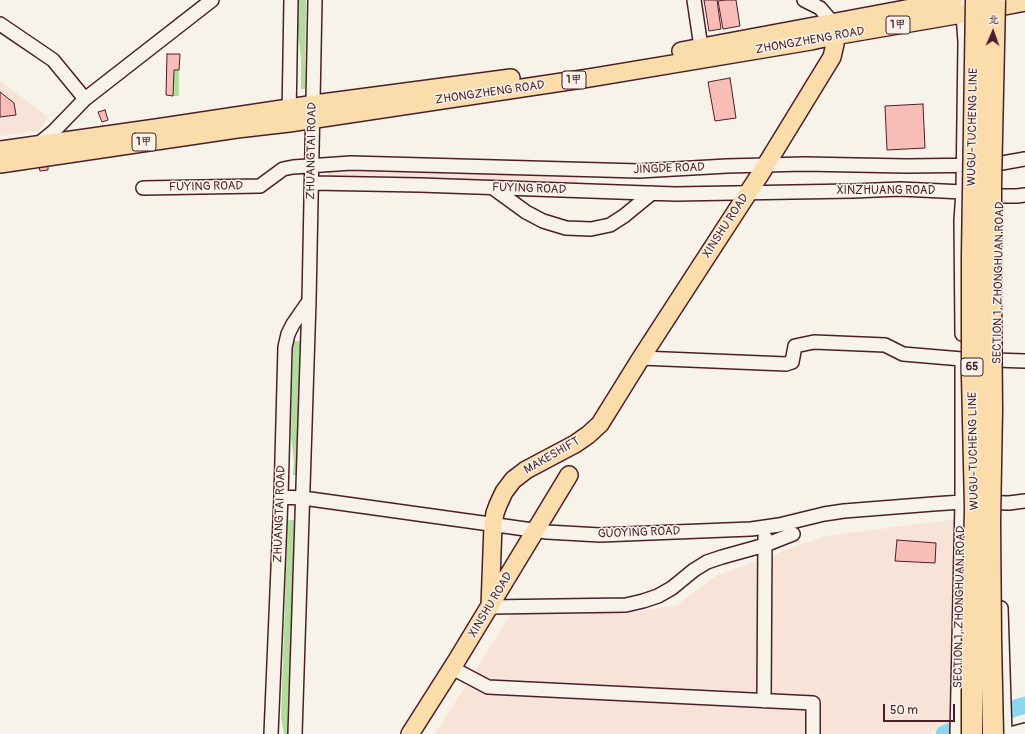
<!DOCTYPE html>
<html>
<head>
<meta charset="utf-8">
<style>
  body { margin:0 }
  #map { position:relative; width:1025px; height:734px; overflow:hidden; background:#f7f3e8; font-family:Pangolin,"LXGW WenKai TC",sans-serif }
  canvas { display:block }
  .north { position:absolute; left:973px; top:12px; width:40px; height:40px; -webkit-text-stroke:3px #f7f3e8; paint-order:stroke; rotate:2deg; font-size:11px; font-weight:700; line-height:16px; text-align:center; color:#4a1f2b }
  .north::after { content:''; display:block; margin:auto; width:14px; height:18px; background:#4a1f2b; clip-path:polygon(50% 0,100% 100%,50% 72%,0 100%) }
  .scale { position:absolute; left:883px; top:704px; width:72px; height:18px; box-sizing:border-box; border:2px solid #4a1f2b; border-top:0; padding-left:5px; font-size:12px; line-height:14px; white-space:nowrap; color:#4a1f2b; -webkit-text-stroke:3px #f7f3e8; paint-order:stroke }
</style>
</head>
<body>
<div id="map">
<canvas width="1025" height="734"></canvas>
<div class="north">北</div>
<div class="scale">50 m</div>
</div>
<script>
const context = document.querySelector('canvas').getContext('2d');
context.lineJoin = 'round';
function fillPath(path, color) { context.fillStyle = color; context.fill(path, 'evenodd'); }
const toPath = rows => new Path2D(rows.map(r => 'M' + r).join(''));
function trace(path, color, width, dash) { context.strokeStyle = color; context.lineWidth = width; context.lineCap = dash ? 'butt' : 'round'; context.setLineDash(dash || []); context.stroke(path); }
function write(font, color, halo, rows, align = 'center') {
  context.font = font + ' Pangolin,"LXGW WenKai TC",sans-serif'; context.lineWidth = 3; context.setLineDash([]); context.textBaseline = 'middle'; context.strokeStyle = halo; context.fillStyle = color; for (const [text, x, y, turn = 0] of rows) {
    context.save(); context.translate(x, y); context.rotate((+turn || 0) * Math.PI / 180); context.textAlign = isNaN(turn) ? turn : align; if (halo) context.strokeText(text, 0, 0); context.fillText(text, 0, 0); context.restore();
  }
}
fillPath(toPath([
  [0,81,48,117,39,131,0,136],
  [328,169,578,174,577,183,328,178],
  [965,518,964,719,940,727,928,734,435,734,511,614,629,613,677,605,715,576,825,536]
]), '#f8e3d9');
fillPath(toPath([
  [299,0,306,0,305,89,301,89,301,59,298,31],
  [174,70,179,70,179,96,173,96],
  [293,341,301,341,297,475,293,475,294,461,291,437],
  [288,520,296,520,288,734,284,734,281,717]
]), '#b0dd9c');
trace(toPath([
  [944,734,974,721,1025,705]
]), '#8cd7ed', 17);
const building = toPath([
  [704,0,717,0,721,29,709,31,704,0],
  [725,0,736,0,740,26,723,29,718,1,725,0],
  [167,54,180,54,179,70,174,70,173,96,166,95,167,54],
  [730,78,736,118,715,121,708,82,730,78],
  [0,92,14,103,16,115,0,117,0,92],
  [923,104,925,148,887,150,885,106,923,104],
  [105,110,108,120,102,122,98,112,105,110],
  [48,166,48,170,40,171,39,167,48,166],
  [897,540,936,543,935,563,895,561,897,540]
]);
fillPath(building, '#f9bdb7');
trace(building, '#4a1f2b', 1);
const minor = toPath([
  [694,0,701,47],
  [804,0,820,8,832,22],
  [0,24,53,60,85,99],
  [289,116,291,0],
  [37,145,53,132,85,99,212,0],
  [312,183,420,185,675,194,853,191,900,189,963,192,1000,196,1017,196,1025,195],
  [143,188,260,186,283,169,293,167,351,163,639,171,727,166,804,164,906,166,991,165,1025,159],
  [493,188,526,212,543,221,566,228,591,229,610,225,624,216,652,193],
  [962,334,961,220,963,192,965,42,962,0],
  [641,358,786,364,792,362,795,346,814,342,885,345,903,354,962,359,1025,361],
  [281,497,303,498,547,532,600,535,751,529,779,525,824,514,844,511,933,504,962,502,1009,503,1025,501],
  [490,607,626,605,643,601,658,596,672,588,694,570,707,562,722,557,765,545,793,534],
  [1001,608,1005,734],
  [452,668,488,687,813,703,813,734],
  [764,701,765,537],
  [271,734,281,497,285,347,288,334,293,324,309,301],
  [295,734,309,301,315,0],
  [957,734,962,502,962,364],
  [1010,734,1025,730]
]);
const major = toPath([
  [681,51,954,0],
  [0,150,156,128,322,103,511,78],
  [0,164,237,129,289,123,589,78,811,41,834,36,962,14,1025,2],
  [490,607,493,525,495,513,498,505,504,492,513,480,526,470,575,444,588,435,600,424,641,358,761,173,832,57,835,44,832,26],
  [410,734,457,660,569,475]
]);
trace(minor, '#4a1f2b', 16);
trace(major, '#4a1f2b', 20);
trace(minor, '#f7f3e8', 13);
trace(major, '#faddab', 17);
const highwayBridge = toPath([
  [972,734,972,647,975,508,972,377,972,255,976,0],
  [993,734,991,641,990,521,992,410,991,299,991,183,995,0]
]);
trace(highwayBridge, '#4a1f2b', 23, []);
trace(highwayBridge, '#faddab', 20);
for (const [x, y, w] of [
  [898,25,24],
  [574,80,24],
  [144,142,24],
  [972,367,22]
]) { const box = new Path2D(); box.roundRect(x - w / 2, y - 9, w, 18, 3); context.fillStyle = '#f7f3e8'; context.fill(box); trace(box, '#4a1f2b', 1); }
write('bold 11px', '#4a1f2b', null, [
  ["1甲",898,25],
  ["1甲",574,80],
  ["1甲",144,142],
  ["65",972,367]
]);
write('12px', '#4a1f2b', '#f7f3e8', [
  ["ZHONGZHENG ROAD",810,41,-10],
  ["ZHONGZHENG ROAD",490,93,-8],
  ["WUGU-TUCHENG LINE",973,127,-89],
  ["ZHUANGTAI ROAD",312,151,-89],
  ["JINGDE ROAD",669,169,-2],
  ["FUYING ROAD",206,187,-1],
  ["FUYING ROAD",529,189,2],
  ["XINZHUANG ROAD",886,191],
  ["XINSHU ROAD",726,226,-57],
  ["SECTION 1, ZHONGHUAN ROAD",999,283,-89],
  ["WUGU-TUCHENG LINE",974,451,-91],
  ["MAKESHIFT",552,456,-30],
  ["ZHUANGTAI ROAD",280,514,-88],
  ["GUOYING ROAD",639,533,-2],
  ["XINSHU ROAD",491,605,-59],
  ["SECTION 1, ZHONGHUAN ROAD",960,607,-89]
]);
</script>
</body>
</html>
